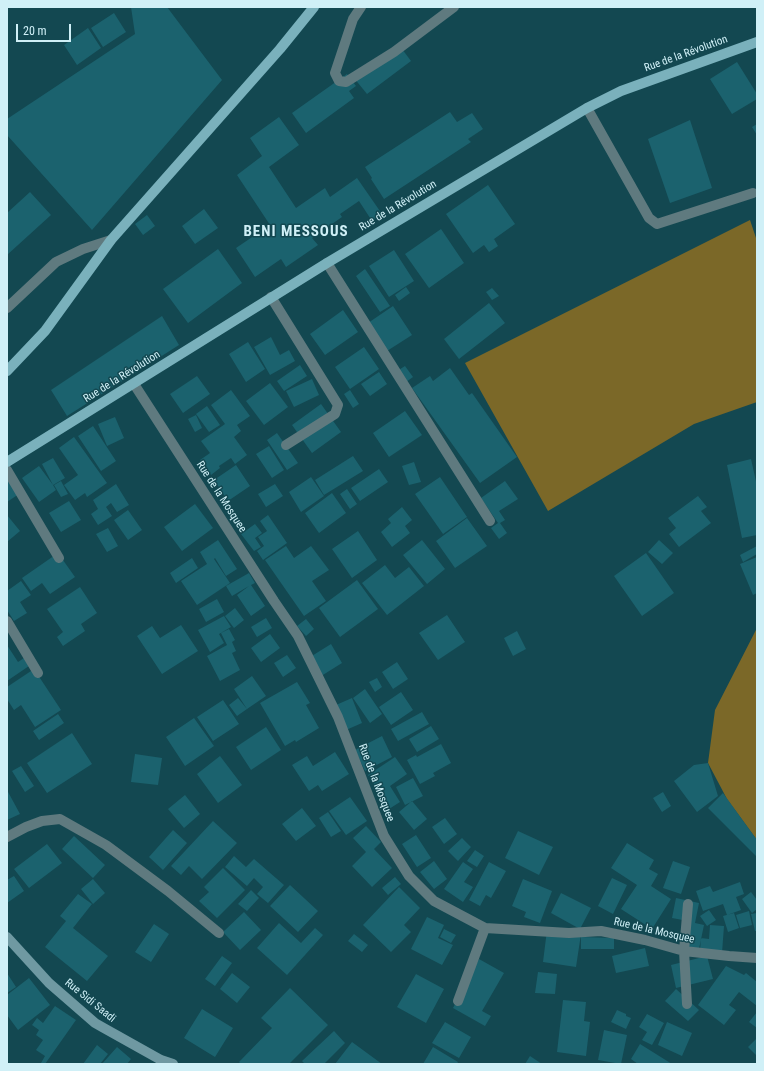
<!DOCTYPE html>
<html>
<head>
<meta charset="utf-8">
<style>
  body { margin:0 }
  #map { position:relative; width:764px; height:1071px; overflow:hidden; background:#134851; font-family:"Roboto Condensed",sans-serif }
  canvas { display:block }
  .frame { position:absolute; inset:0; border:8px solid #d0f0f7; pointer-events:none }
  .scale { position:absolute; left:16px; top:24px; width:55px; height:18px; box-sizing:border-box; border:2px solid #d0f0f7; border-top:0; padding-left:5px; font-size:12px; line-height:14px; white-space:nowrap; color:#d0f0f7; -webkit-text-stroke:3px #134851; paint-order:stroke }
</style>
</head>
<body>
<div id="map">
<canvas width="764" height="1071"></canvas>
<div class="frame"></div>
<div class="scale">20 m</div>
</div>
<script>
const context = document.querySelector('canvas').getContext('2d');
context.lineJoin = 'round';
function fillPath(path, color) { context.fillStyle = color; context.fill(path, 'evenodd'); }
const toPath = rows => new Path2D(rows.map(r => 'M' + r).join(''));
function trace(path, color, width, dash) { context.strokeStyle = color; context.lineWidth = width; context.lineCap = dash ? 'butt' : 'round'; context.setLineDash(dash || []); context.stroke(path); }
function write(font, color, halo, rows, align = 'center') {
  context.font = font + ' "Roboto Condensed",sans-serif'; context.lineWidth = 3; context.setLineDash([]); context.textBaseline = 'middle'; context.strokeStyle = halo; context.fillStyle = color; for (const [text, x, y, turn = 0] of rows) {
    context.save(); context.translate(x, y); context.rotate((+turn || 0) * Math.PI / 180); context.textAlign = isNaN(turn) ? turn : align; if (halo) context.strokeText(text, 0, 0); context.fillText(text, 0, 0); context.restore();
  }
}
fillPath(toPath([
  [750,220,757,241,757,402,694,424,548,511,465,363],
  [757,628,757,840,727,799,708,763,715,710]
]), '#7b6828');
fillPath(toPath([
  [131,7,167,7,222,80,92,230,7,135,7,119,135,34],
  [114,13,126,32,103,47,91,28],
  [88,28,101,48,77,65,64,45],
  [399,45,411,61,367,94,354,78],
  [737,62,757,94,757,99,732,114,710,79],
  [347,74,356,86,349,91,354,98,306,133,292,113],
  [450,112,457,122,472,113,483,129,468,139,471,142,384,199,371,179,372,178,365,167],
  [279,117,299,145,269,167,296,208,325,188,330,197,357,178,382,214,372,221,359,201,340,214,342,217,312,238,318,245,286,267,281,259,255,277,236,248,270,225,237,175,262,156,250,138],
  [690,120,712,188,670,203,648,139],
  [757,124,757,135,752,127],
  [488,185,515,224,487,244,494,239,498,246,489,252,484,245,473,253,446,214],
  [30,192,51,215,7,255,7,213],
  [204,209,218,228,195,244,182,226],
  [147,215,155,226,143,235,135,224],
  [441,229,464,263,429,288,405,254],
  [218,249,242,283,188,323,163,289],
  [394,250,414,281,389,297,369,266],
  [365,269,390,306,380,312,356,276],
  [406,287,410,293,399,301,395,295],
  [492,288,499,296,492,300,486,292],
  [489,303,505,323,459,359,444,339],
  [393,306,412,335,387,351,368,323],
  [343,310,358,332,325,355,310,334],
  [162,316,179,345,67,416,51,390],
  [271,337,280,355,289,350,295,361,270,375,254,347],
  [248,342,265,369,246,382,229,354],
  [364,347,379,369,350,389,335,367],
  [300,365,307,376,284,391,277,381],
  [405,366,413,377,402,385,394,373],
  [450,368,469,395,472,393,517,457,480,483,412,388,430,376,433,381],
  [379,372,387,384,370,396,361,384],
  [197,376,210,394,183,413,170,394],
  [312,379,319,395,294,407,286,391],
  [270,383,288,407,264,425,246,401],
  [231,390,250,416,237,425,241,431,234,437,247,455,235,464,231,458,219,466,220,468,211,475,200,460,210,453,201,441,225,424,211,405],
  [350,390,359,404,353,408,344,394],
  [321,404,341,432,312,453,292,425],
  [207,406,220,425,209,432,196,414],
  [405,411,422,435,389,457,373,433],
  [196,415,202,428,195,432,188,419],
  [115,417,124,438,107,446,98,424],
  [93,426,116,461,101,471,78,436],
  [277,433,298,463,287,470,267,440],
  [74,437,107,483,87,497,85,493,75,500,64,485,78,475,59,448],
  [269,446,284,470,272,478,256,454],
  [353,456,363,471,324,495,315,480],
  [53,458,65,478,53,485,42,464],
  [751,459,757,486,757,535,742,538,727,465],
  [414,462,421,482,409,485,402,466],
  [236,465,250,486,228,501,214,480],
  [39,466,53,485,51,486,53,485,56,490,39,502,22,478],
  [379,469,388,482,360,501,351,488],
  [7,476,19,494,7,502],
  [311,477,324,496,301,512,289,492],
  [440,477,467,517,443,534,415,494],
  [61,481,68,494,61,497,54,485],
  [505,481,518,499,499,511,505,520,500,523,507,533,499,539,491,528,498,523,481,498],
  [116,484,129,505,117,512,111,503,106,507,112,516,98,525,91,514,98,509,93,500],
  [275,484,283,496,266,507,258,494],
  [347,489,357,504,350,509,340,494],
  [332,493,346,513,319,533,305,513],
  [698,496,707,507,701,511,711,523,679,547,669,534,676,528,668,518],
  [69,501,81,520,61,532,49,513],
  [195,504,213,528,182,551,164,527],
  [402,507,412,520,405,526,410,533,392,547,381,532,391,523,388,519],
  [128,510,142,530,128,540,114,520],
  [7,515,20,531,7,542],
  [268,515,287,543,263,560,257,551,264,546,258,537,267,531,260,521],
  [467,518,487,546,455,568,436,541],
  [255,524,262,533,255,538,261,547,254,551,241,534],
  [108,528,118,546,107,552,96,534],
  [358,531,377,560,352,578,332,549],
  [218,540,237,569,226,576,215,558,214,559,230,583,197,605,181,581,207,564,200,552],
  [422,540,445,569,427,584,403,555],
  [659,540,673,553,662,564,648,552],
  [286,546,294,558,311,546,329,570,312,581,326,601,304,616,265,560],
  [757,546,757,554,743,562,740,555],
  [58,553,75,577,50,594,42,583,31,591,22,578],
  [646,553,674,593,642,616,614,576],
  [757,557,757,593,753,595,740,564],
  [192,558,198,568,176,583,170,573],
  [385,565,395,578,409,567,424,586,387,615,362,583],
  [249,573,255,583,251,585,265,606,251,616,237,595,249,586,232,596,226,586],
  [357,580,378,609,340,637,319,608],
  [21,581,31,595,20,602,27,613,14,621,7,610,7,591],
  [80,587,97,613,81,624,85,631,63,646,57,637,63,632,47,609],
  [217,599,224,612,206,622,199,609],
  [235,608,244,620,234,628,225,616],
  [447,615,465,642,438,660,419,633],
  [224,616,231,627,219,634,224,643,210,652,198,630],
  [266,618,272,628,257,637,251,627],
  [306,619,314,629,306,636,297,626],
  [181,625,198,651,162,674,137,636,152,626,160,638],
  [229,629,235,640,232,642,236,651,232,653,240,670,220,681,207,656,227,645,221,633],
  [517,631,526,649,513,656,504,638],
  [270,634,280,648,261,662,251,648],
  [331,644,342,663,318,678,307,659],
  [7,645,18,662,24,658,29,666,7,681],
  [287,655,296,668,283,677,274,663],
  [397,662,408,679,393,689,382,672],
  [34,669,61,710,35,727,21,705,14,710,7,699,7,687],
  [252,676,266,696,247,709,234,689],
  [377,678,382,687,375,692,369,682],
  [297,682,310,703,306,705,319,728,296,742,295,740,285,746,260,703],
  [365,689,382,714,370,723,353,698],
  [401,692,413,710,391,725,379,707],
  [238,698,247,709,237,716,229,705],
  [352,698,362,723,346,730,336,705],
  [223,700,239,724,213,741,197,717],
  [422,712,429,724,398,741,391,729],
  [58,714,64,723,39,740,33,731],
  [194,718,214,746,185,766,166,737],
  [431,726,439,739,417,752,409,739],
  [266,727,281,750,251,770,236,747],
  [72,733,92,764,47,793,27,763],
  [382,736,392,757,365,771,355,750],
  [441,744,451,763,433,773,435,776,420,784,407,760,416,755,417,757],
  [335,752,349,774,322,791,318,785,309,791,292,765,307,756,313,766],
  [135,754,162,758,158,785,131,782],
  [220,756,242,785,218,803,197,774],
  [395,757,407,774,390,786,400,802,389,809,378,794,380,793,368,775],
  [708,763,718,796,697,812,674,781,694,765],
  [21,766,34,786,25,792,12,771],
  [413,778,423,796,405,805,396,787],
  [7,790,20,814,7,820],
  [663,792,671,806,662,812,653,798],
  [723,793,757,840,757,857,708,808],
  [185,795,200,814,184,828,168,809],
  [350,797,367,821,346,835,329,811],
  [412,801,427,819,414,830,399,812],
  [302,808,316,826,296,841,282,824],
  [328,812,341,831,331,837,319,818],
  [445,818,457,834,444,844,432,827],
  [213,821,237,843,202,879,189,866,181,875,171,866],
  [366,826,381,842,374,849,392,868,372,887,352,866,366,852,353,838],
  [173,830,187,843,163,870,149,857],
  [518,831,553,847,539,875,505,858],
  [416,835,431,858,417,867,402,844],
  [74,836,105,865,93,878,62,849],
  [462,838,471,847,458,861,448,851],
  [627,843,654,860,649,869,658,874,651,886,671,899,652,929,621,909,637,885,611,868],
  [47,844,62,863,29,888,14,869],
  [475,850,484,856,477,867,467,861],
  [234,856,246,867,254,859,284,885,268,903,257,894,263,887,254,878,247,886,225,867],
  [434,861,447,879,434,889,420,872],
  [673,861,690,867,681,894,663,888],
  [463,862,473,869,464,882,473,887,463,902,444,889],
  [489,862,506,871,491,898,486,895,480,906,469,900],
  [223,868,245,890,217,918,199,901,209,892,204,887],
  [14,876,24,891,7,903,7,880],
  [395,877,401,884,388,895,382,888],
  [612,878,627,885,613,914,598,906],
  [93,879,105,893,93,904,81,889],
  [523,879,552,891,540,923,524,917,526,912,512,906],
  [740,882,744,894,736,897,741,910,727,915,723,904,703,911,696,891,710,886,713,892],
  [290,885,318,911,298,932,270,906],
  [399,887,420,908,404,925,411,932,391,952,363,925],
  [251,890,259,898,247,911,238,904],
  [751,892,757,900,757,909,752,913,742,899],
  [561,893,591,908,580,929,551,913],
  [78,894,92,904,73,928,108,956,87,981,45,947,66,921,60,916],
  [676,898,699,903,695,923,704,925,699,949,682,946,688,921,672,918],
  [709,910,716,920,707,926,700,916],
  [749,911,752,925,740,928,736,915],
  [244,912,261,930,240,950,223,932],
  [734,913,739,928,728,932,723,916],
  [757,913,757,931,755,931,751,914],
  [427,917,444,925,438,938,453,945,442,965,411,949],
  [279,923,301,943,315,928,323,935,287,975,257,948],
  [154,924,169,934,151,962,135,952],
  [710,925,724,926,722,953,700,951,701,938,709,939],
  [444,929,456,935,451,943,440,937],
  [547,930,581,934,576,967,543,962],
  [354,934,368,945,362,952,348,941],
  [581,937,614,938,614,949,581,949],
  [645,948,649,966,616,973,612,956],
  [222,956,232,963,215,986,205,979],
  [707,956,713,979,676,988,671,965],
  [479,959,504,973,482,1011,491,1016,485,1026,453,1008],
  [726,966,744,975,746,973,757,982,757,1006,739,992,729,1005,736,1010,724,1025,698,1005],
  [538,972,557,974,555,994,535,993],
  [7,973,16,987,7,993],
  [232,973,250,987,237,1003,220,989],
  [416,974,444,989,426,1023,397,1007],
  [29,978,50,1005,18,1030,7,1015,7,995],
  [290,988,328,1025,289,1064,241,1064,239,1062,272,1028,261,1018],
  [676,989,699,1010,688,1021,665,1001],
  [563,1000,586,1002,584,1021,590,1022,586,1056,557,1052],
  [55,1006,76,1020,45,1064,42,1064,41,1063,45,1056,36,1050,43,1040,36,1035,39,1030,32,1025,37,1018,43,1023],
  [202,1009,233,1028,215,1057,184,1038],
  [617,1010,626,1014,626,1016,631,1018,626,1029,611,1022],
  [757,1012,757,1028,749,1022],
  [647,1014,664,1023,652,1045,642,1040,647,1032,639,1027],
  [445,1022,471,1037,459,1058,432,1043],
  [667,1022,692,1033,682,1056,658,1045],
  [604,1030,627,1035,621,1064,598,1060],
  [334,1031,345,1043,324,1064,305,1064,302,1061],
  [757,1038,757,1056,748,1047],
  [352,1042,382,1064,335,1064],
  [640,1044,672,1064,638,1064,631,1059],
  [97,1045,108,1054,100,1064,83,1064],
  [117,1047,131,1059,127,1064,102,1064],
  [433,1047,458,1062,457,1064,423,1064],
  [530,1056,542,1064,525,1064]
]), '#1b626e');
trace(toPath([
  [361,7,353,19,335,73,339,81,346,82,394,52,454,7],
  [587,108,649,218,657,224,753,193],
  [327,263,490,521],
  [271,297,338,405,335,414,286,445],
  [7,308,56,262,83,249,111,240],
  [134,384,274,601,298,636,338,717,384,836,409,876,434,901,485,928,569,933,601,931,645,940,684,951,729,956,757,958],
  [7,470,59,558],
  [7,621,38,673],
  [7,837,26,827,42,821,60,819,106,845,168,891,219,933],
  [458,1001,485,928],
  [687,1004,684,951,688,904]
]), '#5f7a7f', 10);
trace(toPath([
  [7,937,49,983,95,1023,102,1027,161,1060,173,1064]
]), '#6f99a2', 10);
trace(toPath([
  [7,371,45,331,111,240,280,49,314,7],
  [7,462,327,263,587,108,621,91,757,42]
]), '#7ab1bc', 10);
write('11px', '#d0f0f7', '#134851', [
  ["Rue de la Révolution",686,54,-20],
  ["Rue de la Révolution",398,206,-31],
  ["Rue de la Révolution",122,377,-32],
  ["Rue de la Mosquee",221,497,57],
  ["Rue de la Mosquee",376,783,69],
  ["Rue de la Mosquee",654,931,13],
  ["Rue Sidi Saadi",90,1001,39]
]);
context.letterSpacing = '1px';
write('bold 15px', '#d0f0f7', '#134851', [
  ["BENI MESSOUS",296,232]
]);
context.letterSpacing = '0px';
</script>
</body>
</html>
